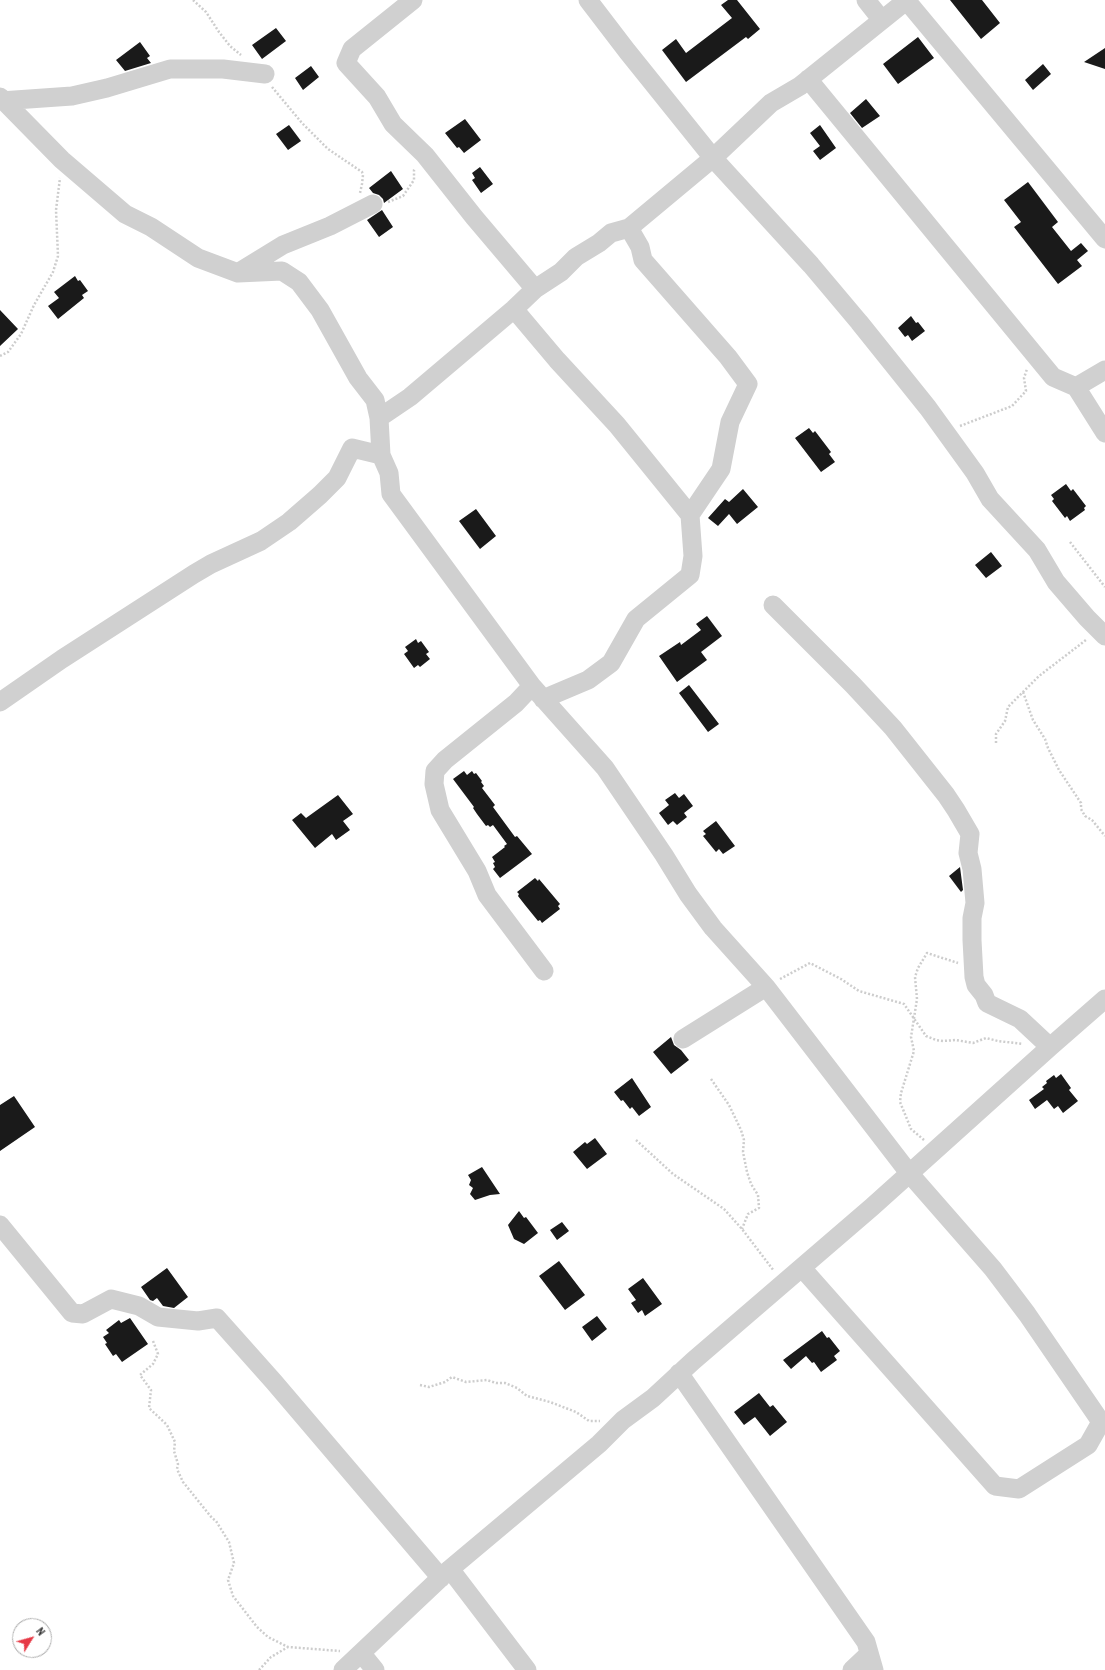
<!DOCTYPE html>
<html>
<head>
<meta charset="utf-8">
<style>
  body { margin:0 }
  #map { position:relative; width:1105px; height:1670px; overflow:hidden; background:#fff; font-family:"Archivo Narrow",sans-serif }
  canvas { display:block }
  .north { position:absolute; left:12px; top:1618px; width:40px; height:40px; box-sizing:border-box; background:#fff; border:1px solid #adadad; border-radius:50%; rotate:53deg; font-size:11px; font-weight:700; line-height:16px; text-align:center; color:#333 }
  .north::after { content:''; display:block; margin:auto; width:14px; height:18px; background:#e63946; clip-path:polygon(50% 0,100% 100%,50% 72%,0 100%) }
</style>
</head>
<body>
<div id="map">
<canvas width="1105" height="1670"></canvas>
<div class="north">N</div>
</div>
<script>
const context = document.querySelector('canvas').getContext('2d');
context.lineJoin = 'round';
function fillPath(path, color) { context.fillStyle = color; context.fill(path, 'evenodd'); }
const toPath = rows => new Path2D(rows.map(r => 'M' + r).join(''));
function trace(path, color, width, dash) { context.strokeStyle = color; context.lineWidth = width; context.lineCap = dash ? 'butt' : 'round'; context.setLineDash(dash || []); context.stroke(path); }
fillPath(toPath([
  [728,0,737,0,760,29,748,39,746,37,686,82,662,50,676,39,686,53,732,18,721,5],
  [950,0,982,0,1000,23,981,39],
  [276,28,286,41,262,59,252,45],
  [918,37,934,58,898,84,883,64],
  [140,42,150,56,147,58,151,63,125,71,116,60],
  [1105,48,1105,69,1084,62],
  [1043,64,1051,74,1033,90,1025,80],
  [311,66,319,77,303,90,295,78],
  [866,99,880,116,862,128,850,113],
  [465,119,481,140,464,153,459,147,457,148,445,133],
  [289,125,301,141,288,150,276,134],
  [820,125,836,148,820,160,813,151,820,146,810,133],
  [480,167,493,184,481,193,472,180,475,178,472,173],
  [391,171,403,189,384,203,383,199,379,195,373,193,369,188],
  [1028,182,1058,222,1052,227,1071,251,1081,243,1088,251,1077,260,1082,266,1058,284,1014,227,1021,222,1004,200],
  [382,210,393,227,379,237,367,220],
  [75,276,78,281,80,280,88,291,82,295,84,298,58,319,48,306,59,298,54,292],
  [0,310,18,329,0,346],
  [911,316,916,323,918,322,925,331,912,341,908,335,905,337,898,328],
  [809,428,813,433,815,431,831,452,829,454,835,462,821,472,795,438],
  [1066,484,1071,491,1073,489,1086,506,1084,508,1085,510,1070,521,1067,516,1065,518,1052,501,1054,499,1051,495],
  [743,489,758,507,737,524,729,514,718,526,708,518,725,499,729,502],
  [476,509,496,536,480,549,459,521],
  [991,552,1002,566,986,578,975,565],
  [707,616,722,636,701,652,707,660,677,682,659,656,680,642,681,645,701,630,696,624],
  [416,639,418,643,421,641,429,652,426,654,430,659,420,667,418,665,414,668,404,654,408,651,405,647],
  [689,685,719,724,708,732,679,693],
  [464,771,467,775,472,771,474,774,476,773,482,781,481,782,484,786,482,788,495,805,493,807,515,837,517,836,532,854,500,878,493,869,495,867,493,863,495,862,492,857,505,847,504,846,507,844,493,825,490,827,488,825,486,826,477,814,473,808,474,807,453,779],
  [675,793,679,798,684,794,693,806,684,813,687,817,677,825,673,821,668,825,659,813,669,805,665,800],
  [338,795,353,814,343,821,350,830,336,840,332,834,315,848,292,820,301,813,306,818],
  [716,821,735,846,723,854,719,849,716,852,703,836,706,834,703,831],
  [960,867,963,890,961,892,949,876],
  [535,878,538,881,539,879,560,904,558,906,560,909,542,923,540,920,538,921,525,905,518,896,519,894,517,892],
  [671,1037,674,1045,681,1050,689,1060,671,1074,653,1052],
  [1061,1074,1071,1088,1069,1090,1078,1101,1063,1113,1058,1106,1054,1109,1047,1100,1035,1109,1029,1100,1044,1089,1042,1087,1047,1083,1046,1081,1054,1075,1056,1078],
  [632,1078,651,1107,639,1116,632,1107,630,1109,623,1100,621,1101,614,1092],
  [14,1096,35,1127,0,1151,0,1105],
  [595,1138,607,1154,587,1169,573,1152,585,1142,587,1144],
  [482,1167,500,1194,490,1195,475,1200,470,1194,473,1188,469,1185,471,1180,468,1175],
  [519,1211,524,1218,526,1217,538,1233,524,1244,514,1239,508,1225],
  [562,1222,569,1231,557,1240,550,1230],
  [559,1261,585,1295,565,1310,539,1276],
  [167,1268,188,1297,174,1308,163,1306,157,1298,153,1301,150,1300,141,1287],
  [643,1278,662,1304,645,1316,642,1310,638,1313,631,1303,636,1300,628,1289],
  [597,1316,607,1329,592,1341,582,1327],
  [130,1318,148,1344,122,1362,116,1354,113,1356,105,1344,107,1343,103,1337,109,1333,106,1330,119,1320,121,1323],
  [822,1331,827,1338,829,1337,840,1351,834,1356,837,1360,821,1372,814,1362,812,1363,806,1356,791,1369,783,1360],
  [759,1393,770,1407,773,1405,787,1422,770,1436,755,1417,744,1425,734,1412]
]), '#1a1a1a');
trace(toPath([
  [193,0,206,12,219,32,230,46,241,55],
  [272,87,302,123,328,149,362,172,363,175,362,184,360,193],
  [388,202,403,196,414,180,414,170,415,168],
  [0,356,8,352,21,334,34,305,53,272,58,256,56,210,60,178],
  [960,426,1012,406,1026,391,1024,378,1027,369],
  [1070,542,1105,587],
  [1023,692,1033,720,1045,739,1048,748,1059,770,1081,803,1081,809,1085,816,1092,820,1105,836],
  [996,743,996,734,1005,721,1008,707,1039,676,1086,640],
  [780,979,810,963,841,979,859,991,904,1004,926,1036,936,1040,943,1041,956,1040,973,1043,986,1038,998,1041,1023,1044],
  [711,1079,729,1105,741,1130,744,1140,743,1152,747,1172,751,1184,758,1195,759,1208,748,1214,742,1229],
  [636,1140,673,1174,724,1209,742,1229,774,1271],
  [924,1140,911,1129,900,1102,901,1093,914,1051,911,1037,917,999,915,977,918,968,927,953,958,963],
  [153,1341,158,1354,153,1364,140,1375,151,1390,149,1408,167,1425,175,1442,174,1451,178,1464,177,1469,183,1482,212,1518,216,1521,229,1542,234,1563,228,1580,233,1596,257,1627,268,1637,288,1647,340,1651],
  [420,1385,429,1387,445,1382,452,1377,466,1382,487,1380,496,1383,505,1383,517,1388,527,1396,550,1402,576,1412,589,1421,600,1421],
  [259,1670,271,1657,288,1647]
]), '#cdcdcd', 2.5, [2, 2]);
trace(toPath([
  [413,0,352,49,346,63,377,97,393,124,425,155,474,217,535,289],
  [588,0,627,51,713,158,811,265,859,322,928,408,975,473,990,499,1037,550,1056,582,1087,618,1105,636],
  [866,0,881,19],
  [906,0,1105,239],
  [808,79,1053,377,1076,387,1105,433],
  [0,97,62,160,125,214,151,227,198,258,238,273,282,271,299,282,320,310,358,378,375,400,379,418,381,455,389,473,391,494,532,686,605,768,664,855,688,894,713,928,766,987,909,1173,993,1269,1027,1314,1101,1422,1105,1423],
  [0,101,72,96,107,88,170,69,223,69,265,74],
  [239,272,283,245,330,226,373,204],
  [514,309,557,360,617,425,690,515],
  [1076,387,1105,370],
  [379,418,410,397,514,309,535,289,561,272,576,257,599,243,611,233,629,228,713,158,771,103,800,86,907,0],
  [773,605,853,685,893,728,946,795,956,810,970,834,968,853,972,869,975,903,972,918,972,940,974,977,976,985,984,995,987,1003,1020,1019,1050,1047],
  [532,686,516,703,445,760,435,771,434,784,440,810,477,871,487,895,544,971],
  [543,699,588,680,611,663,636,619,690,575,693,556,690,515,721,469,730,422,748,384,728,357,643,260,640,247,629,228],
  [0,702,62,659,194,574,211,564,261,541,289,522,320,495,337,478,352,448,381,455],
  [683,1039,766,987],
  [0,1225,72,1313,83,1314,111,1299,139,1306,158,1317,198,1321,217,1318,274,1382,441,1578],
  [802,1268,995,1486,1019,1489,1088,1445,1101,1422],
  [679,1373,866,1642,874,1670],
  [450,1569,527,1670],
  [362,1654,375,1670],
  [343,1670,450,1569,599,1444,623,1420,653,1398,693,1361,872,1207,1050,1047,1105,999],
  [852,1670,869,1654]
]), '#d0d0d0', 19);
</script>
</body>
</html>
